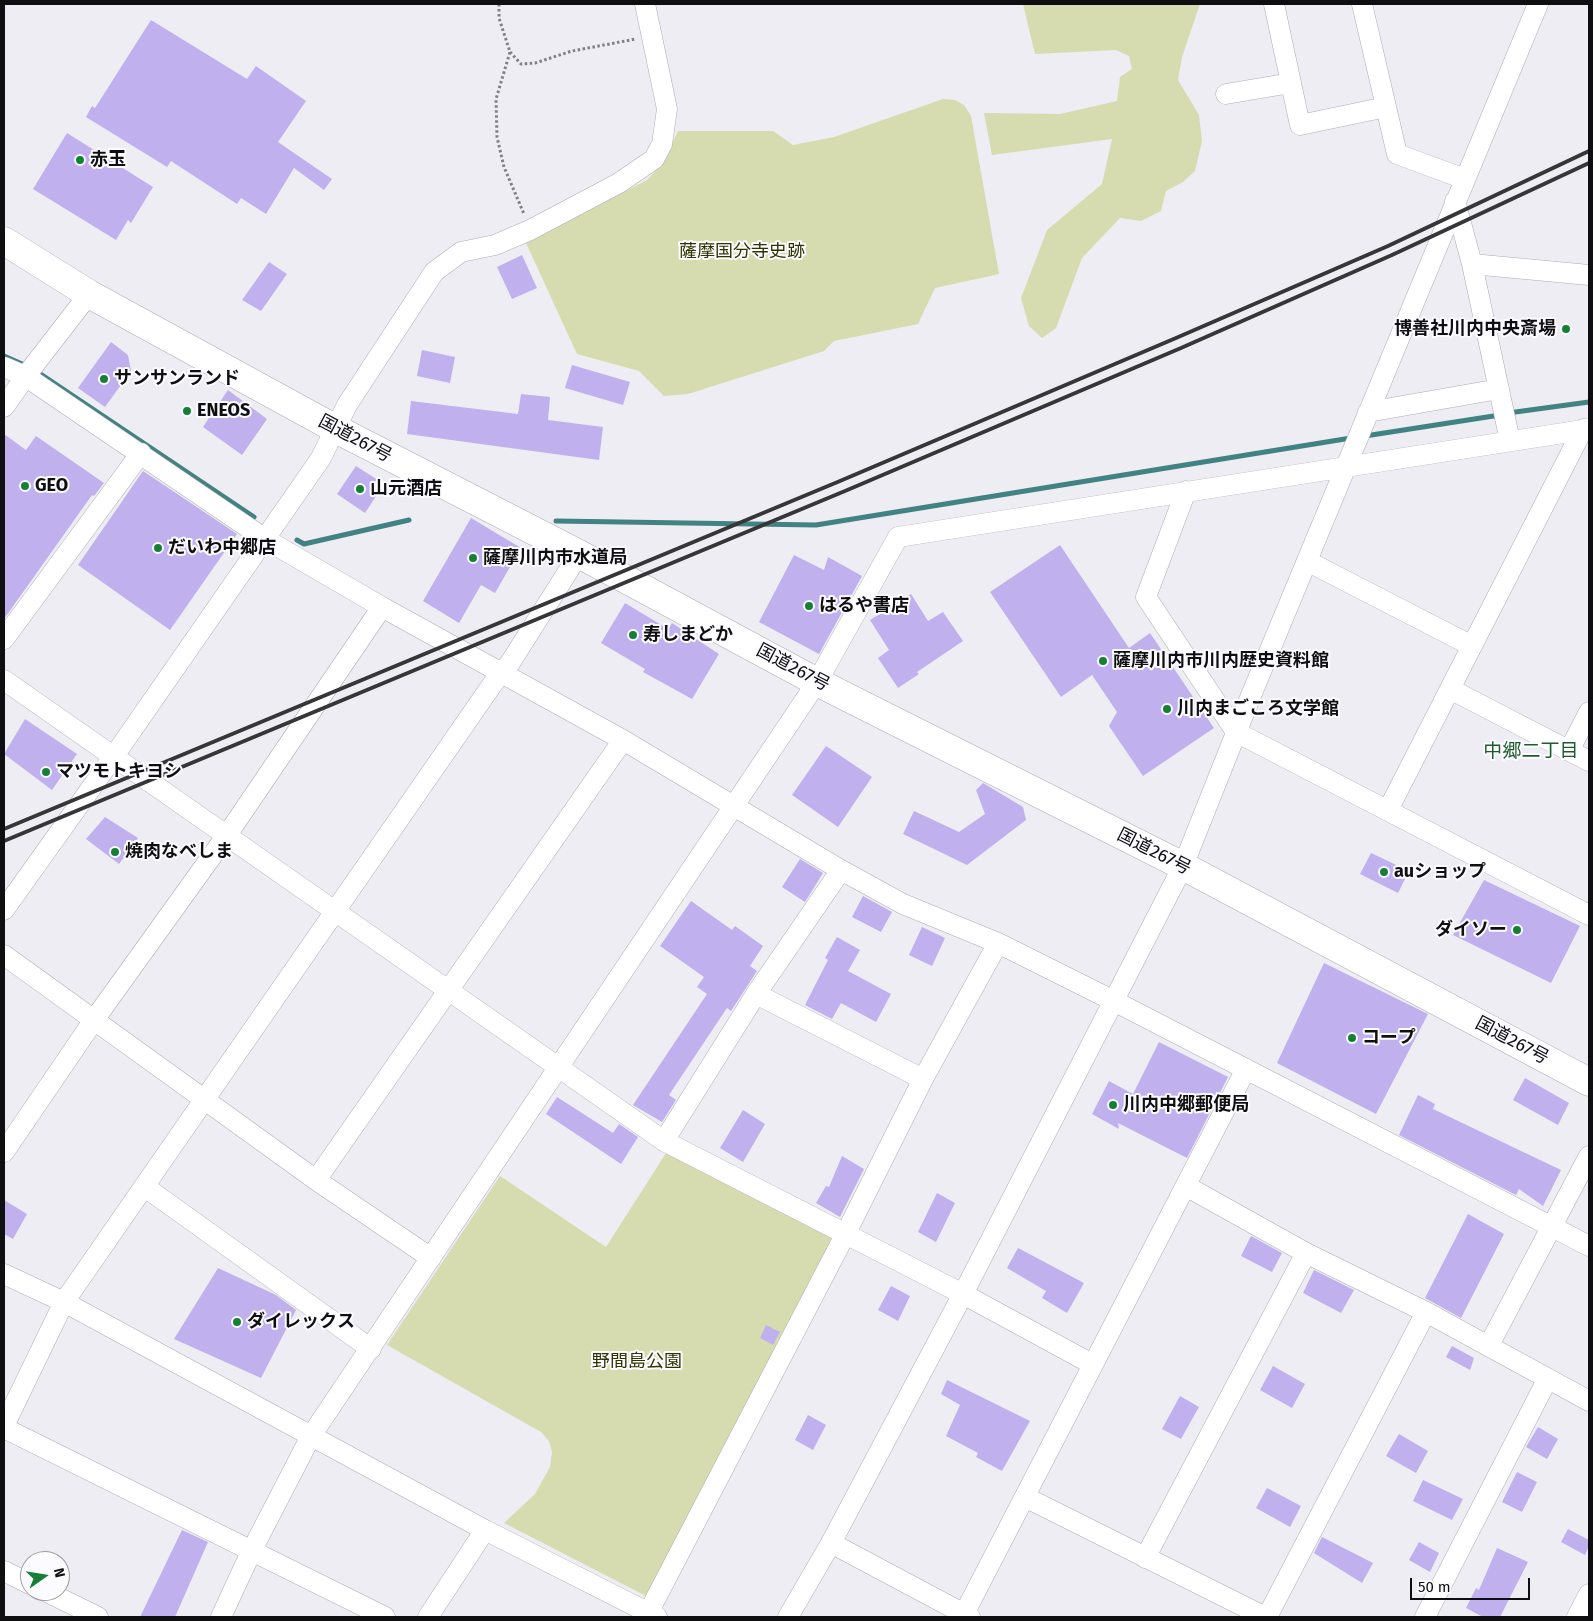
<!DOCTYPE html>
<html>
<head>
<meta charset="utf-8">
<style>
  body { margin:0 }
  #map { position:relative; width:1593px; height:1621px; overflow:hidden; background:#eeedf3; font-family:"Fira Sans",sans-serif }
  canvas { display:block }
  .frame { position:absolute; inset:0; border:5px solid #0f0f11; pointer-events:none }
  .north { position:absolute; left:20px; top:1551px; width:50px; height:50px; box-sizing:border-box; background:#fcfbff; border:1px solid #9d9da0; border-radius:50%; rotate:77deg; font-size:14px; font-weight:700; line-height:20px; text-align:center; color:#0f0f11 }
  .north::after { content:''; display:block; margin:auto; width:18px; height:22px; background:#147f35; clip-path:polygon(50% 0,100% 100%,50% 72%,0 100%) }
  .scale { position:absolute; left:1410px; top:1578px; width:120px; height:22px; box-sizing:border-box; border:2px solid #0f0f11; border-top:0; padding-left:6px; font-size:15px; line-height:18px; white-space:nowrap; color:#0f0f11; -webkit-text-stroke:4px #fcfbff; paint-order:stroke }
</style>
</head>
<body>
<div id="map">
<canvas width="1593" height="1621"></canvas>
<div class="frame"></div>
<div class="north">N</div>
<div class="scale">50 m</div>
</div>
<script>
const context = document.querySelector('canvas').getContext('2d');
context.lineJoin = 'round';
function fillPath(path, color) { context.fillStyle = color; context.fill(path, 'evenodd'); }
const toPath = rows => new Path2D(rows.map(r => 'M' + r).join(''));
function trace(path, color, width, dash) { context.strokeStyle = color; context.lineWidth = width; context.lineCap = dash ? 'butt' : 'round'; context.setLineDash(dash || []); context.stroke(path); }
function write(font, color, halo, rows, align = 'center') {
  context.font = font + ' "Fira Sans","Noto Sans JP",sans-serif'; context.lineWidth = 4; context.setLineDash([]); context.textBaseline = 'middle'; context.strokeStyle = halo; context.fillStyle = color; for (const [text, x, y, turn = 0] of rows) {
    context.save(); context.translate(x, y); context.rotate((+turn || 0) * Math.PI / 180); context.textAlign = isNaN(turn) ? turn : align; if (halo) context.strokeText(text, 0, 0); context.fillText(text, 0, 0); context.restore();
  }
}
fillPath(toPath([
  [1023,4,1200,4,1182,57,1178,80,1199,115,1202,141,1195,171,1183,182,1166,191,1161,211,1141,221,1120,218,1082,258,1056,328,1042,338,1029,326,1021,298,1047,230,1102,184,1112,139,992,155,984,113,1060,114,1117,101,1120,77,1132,69,1129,56,1116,50,1035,54],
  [943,99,955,100,964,105,971,116,999,274,935,288,918,324,834,341,824,351,688,394,664,396,639,371,577,354,526,243,647,180,662,164,678,131,773,131,793,145,834,137],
  [668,1150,831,1236,833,1242,648,1597,504,1523,535,1494,550,1467,552,1452,549,1441,541,1432,387,1345,500,1176,606,1247]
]), '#d6dcaf');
trace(toPath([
  [4,356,29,367],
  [36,371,254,517],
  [1508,413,1589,402],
  [1365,436,1500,415],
  [556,521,816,525,1351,438],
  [297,540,304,544,409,520]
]), '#418283', 5);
fillPath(toPath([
  [151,20,247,79,256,66,306,101,278,142,332,179,324,190,294,168,266,214,241,198,237,204,171,161,167,167,86,117,92,106,95,108],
  [67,133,153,187,131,223,128,220,116,240,33,189],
  [522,255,537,288,512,299,497,267],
  [269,262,287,274,261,311,242,300],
  [111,342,128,355,131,371,105,407,78,388],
  [422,350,455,357,450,383,417,376],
  [572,365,630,382,623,405,565,388],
  [228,390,267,419,242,455,203,427],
  [521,394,550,397,548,420,603,427,599,460,407,434,411,401,518,414],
  [4,434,26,450,36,436,104,483,94,496,92,495,4,619],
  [356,466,384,484,365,513,337,494],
  [143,471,237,534,170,630,78,565],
  [471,518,521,548,495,593,481,585,459,623,423,601],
  [1060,545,1129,648,1150,633,1214,728,1143,776,1109,726,1117,712,1092,675,1061,697,990,592],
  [794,555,824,570,828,557,862,576,819,654,759,622],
  [911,594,928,621,943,612,963,641,917,672,919,674,898,688,878,658,889,650,870,620],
  [625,603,668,629,672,623,719,654,692,699,643,672,645,669,601,643],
  [25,719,77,754,52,790,4,754],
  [826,746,872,777,838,827,792,795],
  [983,783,1023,807,1026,820,967,865,903,834,914,811,959,832,985,814,976,790],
  [105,817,138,838,119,864,86,839],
  [1371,853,1409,871,1398,893,1360,874],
  [800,859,823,873,805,902,782,887],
  [1484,880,1580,926,1551,983,1453,935],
  [863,896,892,912,881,932,852,917],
  [691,901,732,930,735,926,763,946,750,966,757,971,731,1011,727,1008,669,1095,676,1100,662,1122,633,1105,707,994,697,987,704,977,660,946],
  [922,927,945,938,932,966,909,955],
  [837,937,860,950,848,971,891,994,876,1022,841,1003,832,1019,805,1005,828,960,825,958],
  [1324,963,1428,1014,1376,1114,1277,1063],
  [1159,1042,1228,1077,1187,1158,1118,1123,1119,1129,1092,1114,1109,1081,1133,1094],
  [1525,1078,1569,1103,1558,1125,1513,1100],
  [1418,1095,1435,1104,1433,1109,1561,1170,1543,1206,1519,1189,1516,1195,1399,1135],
  [557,1097,613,1133,619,1124,638,1137,621,1164,546,1114],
  [743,1110,765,1124,743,1162,720,1148],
  [842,1156,864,1169,840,1217,816,1203,826,1186,829,1187],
  [937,1193,955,1203,936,1242,918,1232],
  [4,1200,27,1214,13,1239,4,1234],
  [1468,1214,1504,1234,1461,1318,1425,1298],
  [1251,1236,1282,1253,1272,1272,1241,1256],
  [1018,1248,1084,1283,1067,1313,1042,1298,1046,1291,1007,1268],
  [218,1268,276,1295,296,1310,261,1378,174,1339],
  [1314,1270,1354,1290,1341,1313,1303,1293],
  [891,1286,910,1296,898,1321,878,1310],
  [766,1325,780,1332,773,1345,760,1338],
  [1452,1346,1474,1358,1470,1370,1446,1357],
  [1273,1366,1305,1384,1292,1408,1260,1390],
  [947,1380,1030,1421,1002,1471,976,1457,978,1453,946,1436,960,1405,941,1394],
  [1180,1396,1199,1407,1181,1439,1162,1429],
  [808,1415,826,1425,813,1450,795,1440],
  [1538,1427,1558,1439,1547,1459,1526,1447],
  [1399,1434,1428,1451,1416,1473,1386,1456],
  [1517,1472,1537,1482,1522,1512,1502,1502],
  [1423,1480,1463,1499,1452,1520,1413,1501],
  [1267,1488,1301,1506,1290,1527,1256,1508],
  [1568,1529,1589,1540,1589,1546,1585,1555,1561,1542],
  [182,1530,208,1542,175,1617,140,1617],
  [1322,1537,1373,1563,1362,1583,1314,1553],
  [1419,1542,1439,1553,1430,1572,1409,1560],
  [1497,1548,1528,1562,1500,1617,1483,1617,1466,1608,1476,1588,1479,1590]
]), '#c1b0ee');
const minor = toPath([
  [1274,4,1300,125,1386,107],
  [1362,4,1397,154,1465,179],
  [1226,94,1291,83],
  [1455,201,1472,264,1510,441],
  [1472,264,1589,275],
  [4,367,25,376,265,539,382,607,623,740,841,870,903,904,998,943,1112,1000,1589,1246],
  [4,407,28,373,89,294],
  [1368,412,1499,389],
  [1186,491,1146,597,1236,732,1589,915],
  [1307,561,1472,646],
  [4,639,141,453],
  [4,680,664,1141,963,1294,1092,1364],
  [1450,689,1589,761],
  [1569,751,1589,712],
  [1388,810,1583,429],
  [4,910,114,756,321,458,347,405,434,272,461,252,495,245,530,230,619,183,654,159,662,144,667,109,645,4],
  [4,955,316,1180,431,1258],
  [756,994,923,1079],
  [664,1141,756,994,841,870],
  [4,1152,94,1020,227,835,382,607],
  [316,1180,623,740],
  [1186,1186,1306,1253,1426,1312,1589,1401],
  [145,1187,371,1349],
  [4,1274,64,1302,485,1530,657,1617],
  [1489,1345,1589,1156],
  [4,1426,64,1302,494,682,510,663,579,554],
  [4,1428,385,1617],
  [1025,1497,1265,1617],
  [831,1543,970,1617],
  [1145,1558,1306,1253],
  [4,1571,30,1584],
  [45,1591,98,1617],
  [964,1614,1246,1069],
  [221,1617,252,1550,311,1436,817,682,898,537,1589,429],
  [428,1617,485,1530],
  [646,1617,845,1235,923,1079,998,943],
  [788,1617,831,1543,963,1294,1183,866,1250,698,1538,4],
  [1267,1617,1426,1312],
  [1425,1617,1547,1380],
  [1577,1617,1589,1594]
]);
const highway = toPath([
  [4,241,89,294,336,429,579,554,817,682,1183,866,1589,1082]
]);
trace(minor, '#aeadb3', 21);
trace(highway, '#aeadb3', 29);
trace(toPath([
  [499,4,499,18,510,52,496,99,497,137,504,167,524,214],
  [510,52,521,64,535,63,572,51,636,39]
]), '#818084', 3, [2.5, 2.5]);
trace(minor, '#fff', 20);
trace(highway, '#fff', 28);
trace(toPath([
  [4,829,840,481,1176,338,1388,246,1589,151],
  [4,841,845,491,1181,348,1392,255,1589,163]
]), '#363638', 4);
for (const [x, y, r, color] of [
  [80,160,5,"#147f35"],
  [1566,329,5,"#147f35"],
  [104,379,5,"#147f35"],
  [187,411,5,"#147f35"],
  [25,486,5,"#147f35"],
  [360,489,5,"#147f35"],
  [158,548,5,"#147f35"],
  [473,558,5,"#147f35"],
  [809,606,5,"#147f35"],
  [633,635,5,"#147f35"],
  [1103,661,5,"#147f35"],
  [1167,709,5,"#147f35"],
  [46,772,5,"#147f35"],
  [115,852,5,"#147f35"],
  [1384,872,5,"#147f35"],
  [1517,930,5,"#147f35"],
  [1352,1038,5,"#147f35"],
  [1113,1105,5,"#147f35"],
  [237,1322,5,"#147f35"]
]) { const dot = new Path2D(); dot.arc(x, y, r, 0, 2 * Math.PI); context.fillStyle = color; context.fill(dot); trace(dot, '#fcfbff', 2); }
write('bold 18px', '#0f0f11', '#fcfbff', [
  ["赤玉",90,160],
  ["博善社川内中央斎場",1556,329,"right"],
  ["サンサンランド",114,379],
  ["ENEOS",197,411],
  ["GEO",35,486],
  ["山元酒店",370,489],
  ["だいわ中郷店",168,548],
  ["薩摩川内市水道局",483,558],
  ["はるや書店",819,606],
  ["寿しまどか",643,635],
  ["薩摩川内市川内歴史資料館",1113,661],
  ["川内まごころ文学館",1177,709],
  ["マツモトキヨシ",56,772],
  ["焼肉なべしま",125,852],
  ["auショップ",1394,872],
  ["ダイソー",1507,930,"right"],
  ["コープ",1362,1038],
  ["川内中郷郵便局",1123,1105],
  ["ダイレックス",247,1322]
], 'left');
write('18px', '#303400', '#fcfbff', [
  ["薩摩国分寺史跡",742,252],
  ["野間島公園",637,1362]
]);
write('18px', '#0f0f11', '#fcfbff', [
  ["国道267号",355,439,28],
  ["国道267号",793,668,28],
  ["国道267号",1154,852,27],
  ["国道267号",1512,1041,28]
]);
write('19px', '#1e5c2c', '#fcfbff', [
  ["中郷二丁目",1531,752]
]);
</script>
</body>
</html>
